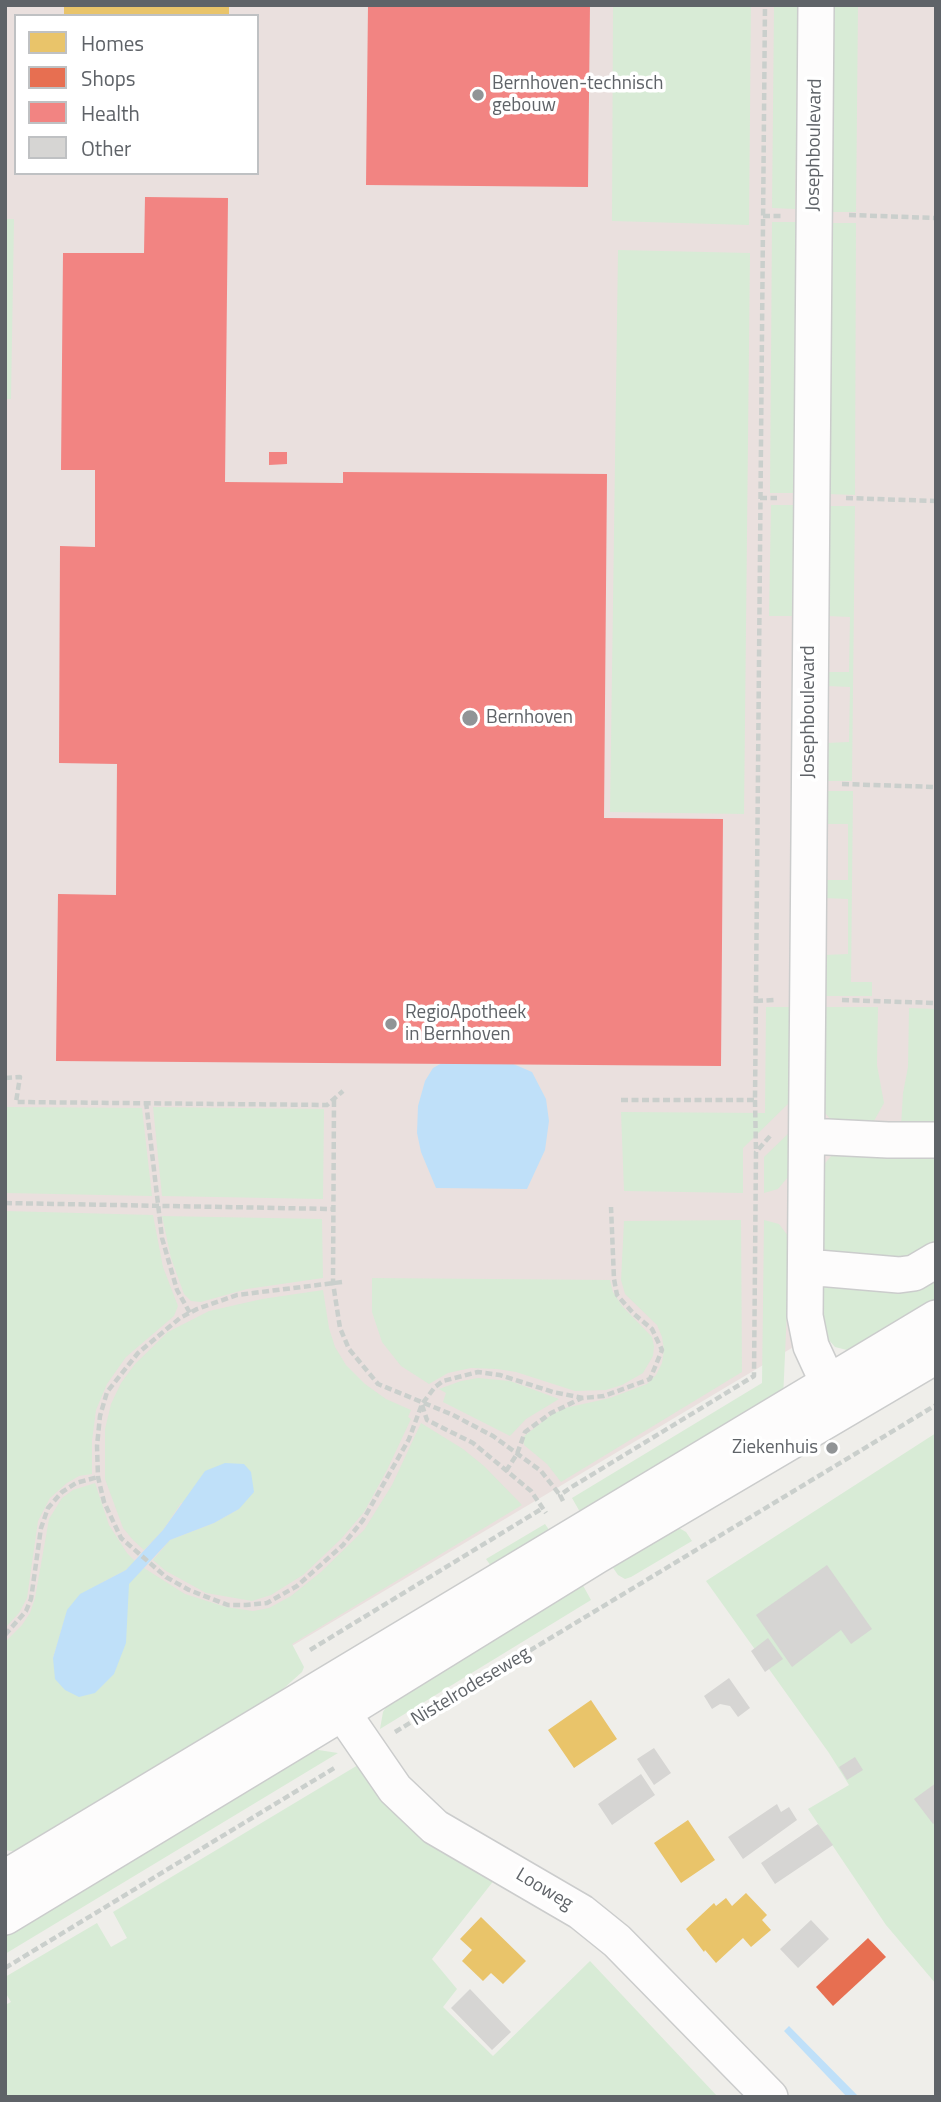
<!DOCTYPE html>
<html>
<head>
<meta charset="utf-8">
<style>
  body { margin:0 }
  #map { position:relative; width:941px; height:2102px; overflow:hidden; background:#efeeea; font-family:"Titillium Web",sans-serif }
  canvas { display:block }
  .frame { position:absolute; inset:0; border:7px solid #5f6368; pointer-events:none }
  .legend { position:absolute; left:14px; top:14px; width:245px; height:161px; box-sizing:border-box; background:#fff; border:2px solid #bfc1c3; margin:0; padding:9px 12px; list-style:none; font-size:21px; color:#5f6368 }
  .legend li { display:flex; align-items:center; gap:14px; height:35px }
  .legend b { width:35px; border:2px solid #bfc1c3 }
</style>
</head>
<body>
<div id="map">
<canvas width="941" height="2102"></canvas>
<div class="frame"></div>
<ul class="legend">
<li><b style="height:19px;background:#e9c46a"></b>Homes</li>
<li><b style="height:19px;background:#e76f51"></b>Shops</li>
<li><b style="height:19px;background:#f28482"></b>Health</li>
<li><b style="height:19px;background:#d6d5d3"></b>Other</li>
</ul>
</div>
<script>
const context = document.querySelector('canvas').getContext('2d');
context.lineJoin = 'round';
function fillPath(path, color) { context.fillStyle = color; context.fill(path, 'evenodd'); }
const toPath = rows => new Path2D(rows.map(r => 'M' + r).join(''));
function trace(path, color, width, dash) { context.strokeStyle = color; context.lineWidth = width; context.lineCap = dash ? 'butt' : 'round'; context.setLineDash(dash || []); context.stroke(path); }
function write(font, color, halo, rows, align = 'center') {
  context.font = font + ' "Titillium Web",sans-serif'; context.lineWidth = 7; context.setLineDash([]); context.textBaseline = 'middle'; context.strokeStyle = halo; context.fillStyle = color; for (const [text, x, y, turn = 0] of rows) {
    context.save(); context.translate(x, y); context.rotate((+turn || 0) * Math.PI / 180); context.textAlign = isNaN(turn) ? turn : align; if (halo) context.strokeText(text, 0, 0); context.fillText(text, 0, 0); context.restore();
  }
}
fillPath(toPath([
  [5,5,936,5,936,1262,5,1817],
  [16,16,257,16,257,173,16,173]
]), '#eae0de');
fillPath(toPath([
  [613,5,751,5,749,225,612,221],
  [774,5,798,5,795,209,772,208],
  [832,5,858,5,856,212,830,212],
  [5,219,14,219,11,399,5,399],
  [772,222,796,222,794,493,770,493],
  [830,223,856,223,855,495,827,494],
  [618,250,750,253,744,814,610,812],
  [771,505,794,505,793,616,769,616],
  [828,506,855,506,852,781,826,781,826,743,849,742,850,687,827,686,826,672,849,672,850,617,827,616],
  [826,791,853,791,851,982,872,982,872,996,824,996,824,955,848,954,848,899,824,898,825,880,848,880,848,824,825,824],
  [766,1007,791,1007,790,1102,743,1148,743,1193,624,1191,621,1112,765,1113],
  [822,1007,878,1007,877,1065,884,1103,874,1121,866,1126,837,1126,823,1111],
  [909,1008,936,1009,936,1130,901,1126,903,1093,908,1067],
  [5,1083,7,1107,142,1108,152,1196,5,1193],
  [153,1107,324,1109,323,1199,162,1196],
  [790,1132,788,1177,778,1189,764,1193,764,1157],
  [936,1147,936,1249,909,1265,830,1258,820,1241,821,1171,826,1162,833,1154],
  [5,1211,153,1215,163,1267,178,1306,174,1316,126,1357,107,1384,96,1410,92,1441,92,1474,79,1476,67,1483,50,1498,38,1521,27,1598,19,1613,5,1628],
  [162,1216,322,1219,323,1278,247,1289,201,1302,191,1301,184,1294,171,1258],
  [741,1220,742,1372,561,1482,547,1464,524,1445,523,1437,551,1415,565,1408,610,1398,647,1384,656,1375,662,1363,664,1350,662,1337,657,1325,625,1294,621,1280,624,1221],
  [764,1220,779,1224,788,1236,790,1243,783,1399,584,1519,572,1498,762,1383],
  [936,1269,936,1306,855,1352,835,1347,821,1331,821,1287,824,1284],
  [372,1278,610,1280,613,1292,622,1306,652,1337,654,1346,653,1356,643,1373,622,1385,606,1390,575,1391,516,1372,497,1369,471,1368,448,1373,429,1384,401,1366,382,1342,372,1312],
  [323,1290,329,1328,335,1347,346,1365,365,1384,386,1399,411,1410,408,1417,411,1419,387,1470,364,1512,341,1539,303,1575,271,1595,252,1601,206,1593,166,1571,153,1560,170,1540,214,1523,239,1509,181,1503,163,1530,144,1550,133,1540,123,1528,105,1479,105,1429,111,1404,121,1383,135,1364,168,1332,209,1311,262,1299],
  [478,1378,510,1381,559,1399,526,1419,510,1436,443,1402,446,1393,439,1389,461,1381],
  [421,1423,463,1449,484,1466,522,1505,292,1644,304,1667,302,1672,245,1723,17,1852,5,1850,5,1642,22,1625,30,1613,35,1598,49,1519,62,1498,73,1490,95,1483,109,1525,127,1553,135,1561,126,1570,101,1583,67,1611,53,1658,144,1568,185,1594,226,1607,253,1611,269,1608,291,1596,321,1572,364,1530,392,1485],
  [936,1433,936,1984,886,1925,808,1809,849,1785,829,1753,706,1581],
  [545,1524,554,1537,491,1566,486,1559],
  [679,1528,686,1532,692,1541,631,1577,625,1579,618,1575,609,1562,632,1549],
  [580,1580,591,1600,380,1729,383,1712,392,1697],
  [312,1749,338,1753,5,1954,5,1930],
  [358,1765,495,1879,432,1959,457,1989,443,2007,493,2056,590,1961,718,2097,5,2097,5,2005,11,2002,5,1992,5,1977,97,1923,111,1947,127,1938,113,1912]
]), '#d8ebd6');
fillPath(toPath([
  [442,1063,511,1063,532,1072,546,1099,549,1121,545,1150,527,1189,436,1188,421,1152,417,1133,418,1106,425,1081,433,1068],
  [225,1463,244,1464,251,1472,254,1492,239,1509,214,1523,170,1540,129,1584,126,1643,114,1674,95,1693,79,1697,65,1690,55,1679,53,1658,67,1610,80,1594,126,1570,163,1530,205,1471],
  [789,2026,859,2097,847,2097,784,2031]
]), '#bfe0f9');
fillPath(toPath([
  [64,5,229,5,229,16,64,16],
  [591,1700,617,1739,574,1768,548,1730],
  [688,1820,715,1860,681,1883,654,1843],
  [746,1893,767,1915,762,1920,771,1930,751,1947,743,1938,716,1963,705,1950,704,1952,686,1929,714,1903,716,1906,726,1898,732,1906],
  [481,1917,526,1961,503,1984,491,1973,483,1981,462,1961,472,1950,460,1939]
]), '#e9c46a');
fillPath(toPath([
  [868,1938,886,1957,833,2006,816,1987]
]), '#e76f51');
fillPath(toPath([
  [368,5,590,5,588,187,366,185],
  [145,197,228,198,225,482,343,483,343,472,607,474,604,818,723,819,721,1066,56,1061,58,894,116,895,117,764,59,763,60,546,95,547,95,470,61,470,63,253,144,253],
  [269,452,287,452,287,464,269,465]
]), '#f28482');
fillPath(toPath([
  [827,1565,872,1629,851,1644,841,1630,792,1667,756,1615],
  [768,1638,783,1659,765,1672,751,1651],
  [729,1678,750,1708,738,1717,730,1706,720,1704,712,1709,704,1696],
  [654,1748,671,1773,654,1785,637,1759],
  [855,1757,863,1770,847,1780,839,1767],
  [641,1774,655,1795,612,1825,598,1804],
  [936,1783,936,1822,933,1824,914,1799],
  [777,1804,781,1812,789,1807,797,1820,743,1859,728,1837],
  [818,1824,833,1845,775,1884,761,1863],
  [811,1920,829,1939,798,1968,780,1949],
  [470,1989,511,2032,492,2050,451,2008]
]), '#d6d5d3');
const minor = toPath([
  [816,5,805,1316,811,1346,841,1411],
  [807,1136,888,1140,936,1140],
  [806,1267,899,1275,914,1273,936,1260],
  [329,1693,395,1789,435,1827,581,1912,617,1941,770,2097],
  [5,1878,936,1318],
  [5,1917,342,1713,596,1556,936,1356]
]);
trace(minor, '#cbcccc', 38);
trace(toPath([
  [849,215,936,218],
  [763,216,781,216],
  [760,498,777,498],
  [846,498,936,501],
  [842,784,936,787],
  [842,1000,936,1003],
  [756,1001,774,1000],
  [5,1078,20,1077,16,1102,327,1105,343,1091],
  [334,1100,333,1283,340,1328,349,1349,378,1384,453,1415,493,1436,541,1471,560,1495],
  [621,1100,755,1100,765,5],
  [755,1100,756,1152],
  [146,1102,162,1238,177,1290,190,1313],
  [5,1203,332,1209],
  [342,1282,237,1295,197,1309,180,1318,138,1353,107,1392,100,1416,97,1446,98,1477,104,1502,121,1538,166,1577,189,1590,228,1605,246,1605,267,1603,297,1586,343,1545,363,1520,409,1439,422,1404,435,1387,443,1381,478,1372,500,1375,553,1392,583,1398,604,1396,650,1379,662,1350,652,1329,634,1314,617,1295,614,1279,611,1207],
  [422,1405,427,1420,473,1443,531,1491,546,1513],
  [506,1471,517,1454,525,1432,551,1413,582,1398],
  [563,1501,560,1495,570,1488,754,1376,756,1152,771,1135],
  [5,1635,26,1611,31,1599,41,1528,48,1508,62,1492,76,1483,98,1477],
  [310,1650,543,1508],
  [395,1732,936,1405],
  [5,1968,336,1767]
]), '#cacfcc', 4.5, [7, 3.5]);
trace(minor, '#fdfcfc', 35);
for (const [x, y, r, color] of [
  [478,95,7,"#919496"],
  [470,718,9,"#919496"],
  [391,1024,7,"#919496"],
  [832,1448,7,"#919496"]
]) { const dot = new Path2D(); dot.arc(x, y, r, 0, 2 * Math.PI); context.fillStyle = color; context.fill(dot); trace(dot, '#fff', 2.5); }
write('19px', '#5f6368', '#fff', [
  ["Bernhoven-technisch",492,84],
  ["gebouw",492,106],
  ["Bernhoven",486,718],
  ["RegioApotheek",405,1013],
  ["in Bernhoven",405,1035],
  ["Ziekenhuis",818,1448,"right"]
], 'left');
write('19px', '#5f6368', '#fff', [
  ["Josephboulevard",815,145,-89],
  ["Josephboulevard",809,712,-90],
  ["Nistelrodeseweg",471,1687,-31],
  ["Looweg",544,1890,31]
]);
</script>
</body>
</html>
